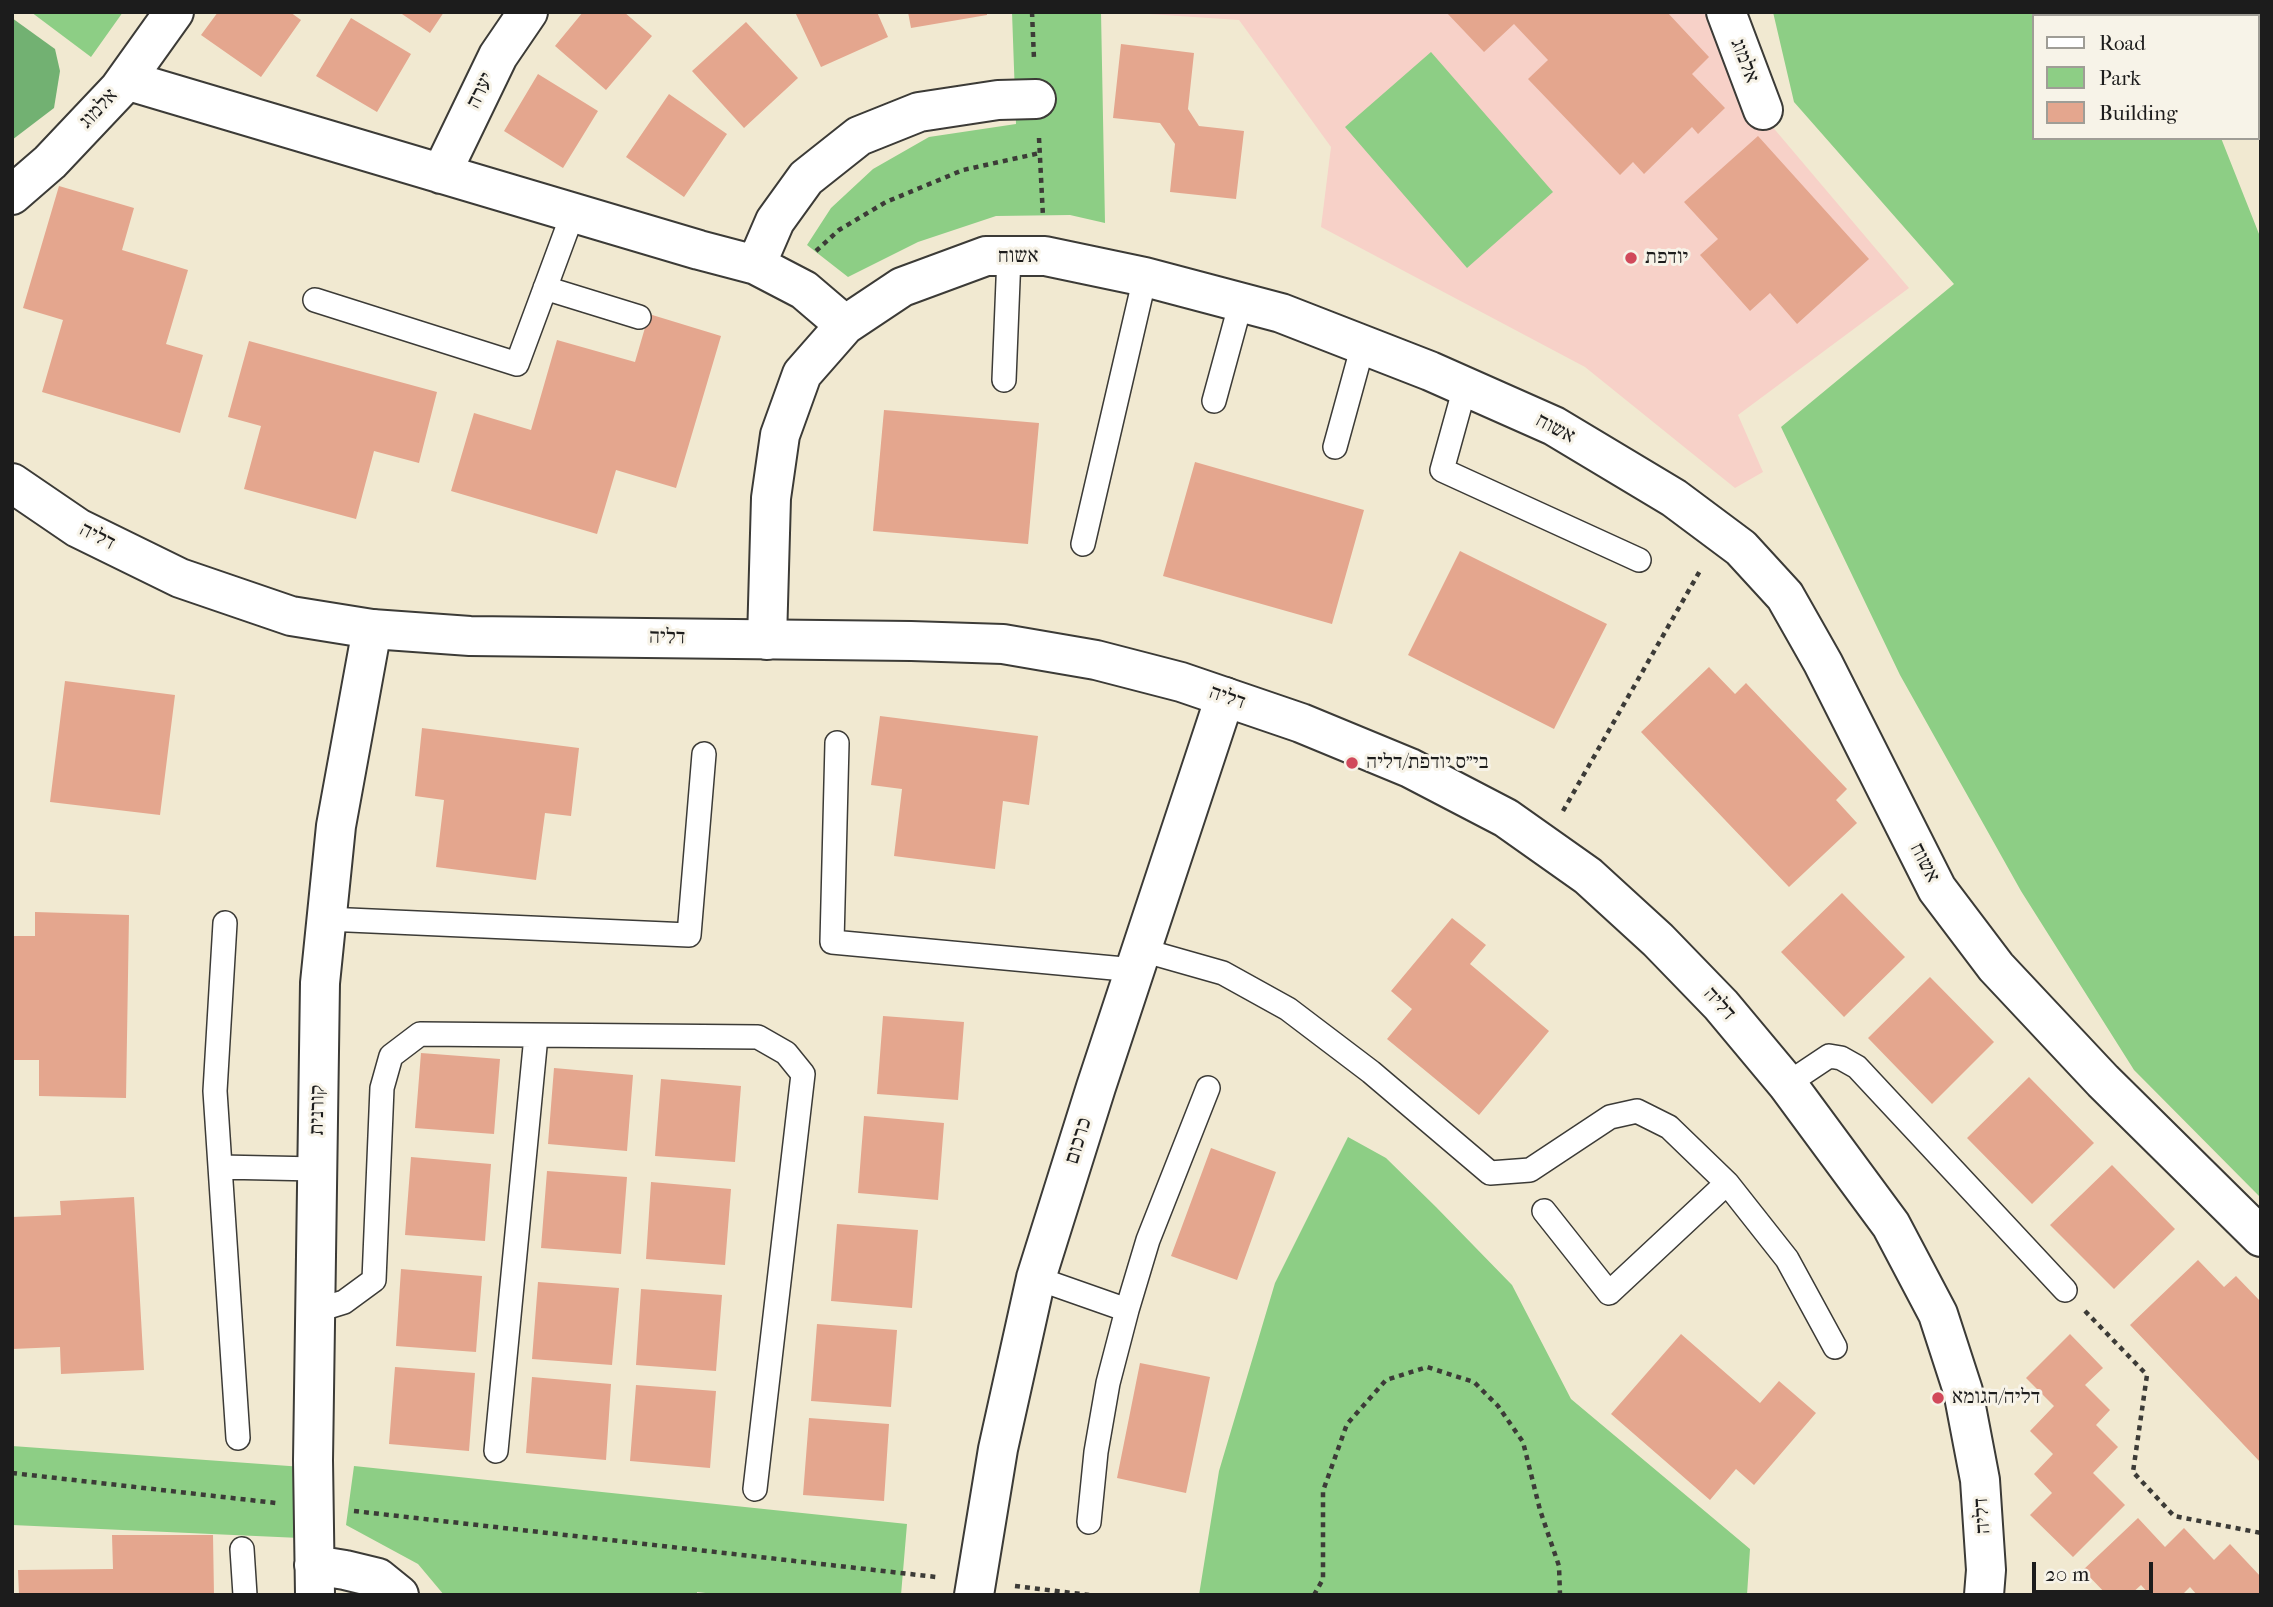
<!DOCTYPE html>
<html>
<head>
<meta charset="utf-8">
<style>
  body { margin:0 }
  #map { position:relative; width:2273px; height:1607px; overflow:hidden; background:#f1e9d1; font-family:"IM FELL French Canon",serif }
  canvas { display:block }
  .frame { position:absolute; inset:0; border:14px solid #1c1c1c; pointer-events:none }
  .legend { position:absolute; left:2032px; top:14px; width:228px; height:126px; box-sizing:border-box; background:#f7f3e8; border:2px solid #9f9d96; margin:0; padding:9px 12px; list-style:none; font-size:21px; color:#1c1c1c }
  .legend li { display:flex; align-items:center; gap:14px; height:35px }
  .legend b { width:35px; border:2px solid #9f9d96 }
  .scale { position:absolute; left:2032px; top:1562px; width:121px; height:32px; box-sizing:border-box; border:4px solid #1c1c1c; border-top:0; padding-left:9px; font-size:21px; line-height:24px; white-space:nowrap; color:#1c1c1c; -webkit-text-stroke:5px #f7f3e8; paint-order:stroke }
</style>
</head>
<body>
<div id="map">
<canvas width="2273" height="1607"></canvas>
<div class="frame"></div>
<ul class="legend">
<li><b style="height:9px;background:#fff"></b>Road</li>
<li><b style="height:19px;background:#8dce85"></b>Park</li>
<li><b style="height:19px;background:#e4a68e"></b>Building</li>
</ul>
<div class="scale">20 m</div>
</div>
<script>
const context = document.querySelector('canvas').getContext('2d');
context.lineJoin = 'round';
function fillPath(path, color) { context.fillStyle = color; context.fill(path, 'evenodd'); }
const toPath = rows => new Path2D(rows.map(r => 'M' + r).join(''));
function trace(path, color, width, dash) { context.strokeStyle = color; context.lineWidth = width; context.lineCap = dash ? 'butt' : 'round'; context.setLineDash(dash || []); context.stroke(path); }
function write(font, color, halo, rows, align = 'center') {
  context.font = font + ' "IM FELL French Canon","Frank Ruhl Libre",serif'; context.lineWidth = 6; context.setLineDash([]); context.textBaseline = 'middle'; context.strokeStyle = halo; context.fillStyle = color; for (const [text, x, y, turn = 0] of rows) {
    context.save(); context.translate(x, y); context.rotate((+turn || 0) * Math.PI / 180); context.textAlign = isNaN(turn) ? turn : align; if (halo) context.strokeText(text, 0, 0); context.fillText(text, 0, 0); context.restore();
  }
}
fillPath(toPath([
  [1119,12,1709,12,1743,92,1909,288,1738,415,1763,472,1735,488,1585,367,1321,227,1331,147,1239,20]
]), '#f7d1c8');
fillPath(toPath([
  [31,12,123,12,91,57],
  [1012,12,1101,12,1105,223,1070,215,996,216,918,242,848,277,807,245,831,208,873,169,929,137,1016,124],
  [1773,12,2172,12,2173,16,2033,16,2033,138,2221,138,2261,239,2261,1198,2134,1070,2021,891,1900,675,1781,427,1954,284,1794,102],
  [1431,52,1553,192,1467,268,1345,127],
  [1348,1137,1386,1158,1436,1207,1512,1285,1571,1399,1750,1549,1747,1595,1199,1595,1219,1471,1275,1283],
  [12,1446,303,1467,300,1538,12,1525],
  [354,1466,907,1524,901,1595,723,1595,697,1592,697,1595,444,1595,418,1564,346,1525]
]), '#8dce85');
fillPath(toPath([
  [12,18,55,49,60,71,54,108,12,140]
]), '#72b172');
fillPath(toPath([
  [218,12,290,12,301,20,261,77,201,35],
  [399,12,444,12,430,33],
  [583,12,624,12,652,36,606,90,555,46],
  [795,12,877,12,888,37,821,67],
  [908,12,987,12,987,15,911,28],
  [1446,12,1667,12,1709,57,1692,74,1725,108,1698,134,1692,127,1644,174,1633,162,1620,175,1528,79,1548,60,1514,24,1484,52],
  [351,18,411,54,377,112,316,76],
  [746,22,798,78,744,128,692,71],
  [1121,44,1194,53,1188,109,1199,126,1244,131,1236,199,1170,192,1175,144,1160,123,1113,118],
  [538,74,598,111,563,168,504,131],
  [669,94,727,134,684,197,626,157],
  [1758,136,1869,259,1797,324,1770,293,1750,311,1700,255,1718,239,1684,202],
  [59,186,134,208,122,250,188,270,166,344,203,355,180,433,42,392,63,320,23,308],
  [649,314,721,336,676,488,616,470,597,534,451,491,474,413,531,430,557,340,635,362],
  [249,341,437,392,419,463,374,451,356,519,244,489,261,426,228,417],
  [884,410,1039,423,1028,544,873,531],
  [1195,462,1364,510,1332,624,1163,576],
  [1460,551,1607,624,1554,729,1408,655],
  [1709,667,1735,694,1746,683,1847,789,1836,800,1857,823,1789,887,1641,732],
  [65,681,175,695,160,815,50,802],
  [880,716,1038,736,1029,805,1003,801,995,869,894,856,902,789,871,785],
  [422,728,579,748,571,816,545,813,536,880,436,867,444,800,415,796],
  [1842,893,1905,957,1844,1017,1781,952],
  [35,912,129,915,126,1098,39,1096,39,1060,12,1060,12,936,35,936],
  [1452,918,1486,945,1470,964,1549,1031,1479,1115,1387,1039,1412,1009,1391,991],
  [1930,977,1994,1042,1932,1104,1868,1038],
  [883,1016,964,1022,958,1100,877,1094],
  [421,1053,500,1059,494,1134,415,1128],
  [554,1068,633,1075,627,1151,548,1144],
  [2029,1077,2094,1143,2032,1204,1967,1138],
  [661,1079,741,1086,735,1162,655,1156],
  [864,1116,944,1123,938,1200,858,1193],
  [1211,1148,1276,1172,1237,1280,1171,1256],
  [411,1157,491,1164,485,1241,405,1235],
  [2112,1165,2175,1229,2114,1289,2050,1225],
  [547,1171,627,1177,621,1254,541,1248],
  [651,1182,731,1189,725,1265,646,1259],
  [134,1197,144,1370,61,1374,60,1347,12,1349,12,1217,61,1215,60,1201],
  [837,1224,918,1230,912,1308,831,1301],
  [2198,1260,2224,1287,2236,1276,2261,1302,2261,1463,2130,1325],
  [401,1269,482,1276,476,1352,396,1346],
  [538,1282,619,1288,612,1365,532,1359],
  [641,1289,722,1295,716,1371,636,1365],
  [817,1324,897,1330,891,1407,811,1401],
  [1681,1334,1760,1403,1779,1381,1816,1413,1754,1485,1736,1469,1710,1500,1611,1414],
  [2070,1334,2103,1368,2085,1385,2110,1410,2096,1425,2118,1447,2093,1473,2125,1505,2073,1557,2030,1515,2052,1493,2034,1474,2053,1454,2030,1431,2054,1406,2026,1378],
  [1140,1363,1210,1377,1186,1493,1117,1478],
  [395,1367,475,1373,469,1451,389,1444],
  [532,1377,611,1384,606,1460,526,1453],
  [636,1385,716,1391,710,1468,630,1461],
  [809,1418,889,1424,884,1501,803,1495],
  [2138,1518,2165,1547,2184,1528,2214,1560,2230,1544,2261,1577,2261,1595,2197,1595,2190,1587,2182,1595,2150,1595,2141,1585,2130,1595,2107,1595,2083,1570],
  [112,1535,213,1535,214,1595,19,1595,18,1570,113,1569]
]), '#e4a68e');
const service = toPath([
  [545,288,639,317],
  [315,300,517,364,573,213],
  [1004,380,1009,256],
  [1465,387,1442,470,1639,560],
  [1214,401,1241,302],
  [1335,447,1363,345],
  [1083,544,1145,277],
  [837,743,832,942,1135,970],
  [326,919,689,935,704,754],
  [225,923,215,1091,238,1438],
  [1142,950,1223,973,1288,1009,1371,1072,1490,1173,1530,1170,1610,1117,1637,1111,1669,1127,1727,1183,1787,1259,1835,1347],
  [1787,1084,1829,1056,1841,1058,1857,1067,2065,1290],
  [220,1167,317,1169],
  [1544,1211,1609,1293,1727,1183],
  [1036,1278,1127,1310],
  [315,1311,344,1302,374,1280,382,1088,391,1056,420,1034,758,1037,786,1053,803,1074,755,1489],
  [496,1451,536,1036],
  [1089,1522,1096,1452,1108,1383,1127,1310,1148,1240,1208,1088],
  [242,1549,245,1595]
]);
const minor = toPath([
  [1726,12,1763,110],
  [2239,12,2240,16],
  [2257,59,2261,68],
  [126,80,699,250,756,265,804,290,845,325],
  [441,174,498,56,528,12],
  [12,195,50,162,119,89,174,12],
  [756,265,775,221,806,178,859,136,919,112,998,100,1036,99],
  [767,640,771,498,780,435,802,374,845,325,902,287,986,256,1045,256,1145,277,1281,313,1430,371,1554,426,1674,498,1741,548,1785,596,1823,663,1937,889,1996,967,2103,1081,2261,1237],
  [314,1565,345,1570,378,1578,399,1595],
  [315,1595,313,1460,320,983,336,826,372,629],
  [974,1595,998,1449,1036,1278,1096,1087,1225,697]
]);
const tertiary = toPath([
  [12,483,78,528,180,578,291,616,372,629,470,636,911,641,1003,644,1096,660,1181,682,1301,723,1410,768,1506,818,1588,876,1658,940,1721,1005,1787,1084,1891,1225,1938,1314,1963,1391,1980,1480,1986,1570,1984,1595]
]);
trace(service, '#3c3b37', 26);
trace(minor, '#3c3b37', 42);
trace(tertiary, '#3c3b37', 42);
trace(toPath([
  [1032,12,1034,59],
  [1039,138,1043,217],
  [816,251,839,230,886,202,963,170,1040,153],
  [1563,811,1701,569],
  [2085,1311,2147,1375,2133,1472,2174,1516,2261,1533],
  [12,1473,276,1503],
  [354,1511,936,1577],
  [1015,1586,1089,1595],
  [1314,1595,1323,1579,1323,1491,1347,1424,1386,1380,1427,1367,1474,1382,1498,1406,1523,1442,1540,1510,1559,1566,1560,1595]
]), '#3c3b37', 4.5, [5, 5]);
trace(service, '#fff', 23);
trace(minor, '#fff', 38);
trace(tertiary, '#fff', 38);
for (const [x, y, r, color] of [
  [1631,258,7,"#d1495b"],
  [1352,763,7,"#d1495b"],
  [1938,1398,7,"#d1495b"]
]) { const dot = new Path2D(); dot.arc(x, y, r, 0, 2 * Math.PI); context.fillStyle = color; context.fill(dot); trace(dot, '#f7f3e8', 2.5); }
write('21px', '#1c1c1c', '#f7f3e8', [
  ["אלמוג",1744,61,69],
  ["יערה",481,91,-64],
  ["אלמוג",99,109,-47],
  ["אשוח",1018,257],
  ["אשוח",1555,429,28],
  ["דליה",97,537,27],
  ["דליה",667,638,1],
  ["דליה",1227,698,19],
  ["אשוח",1924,863,63],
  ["דליה",1719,1004,48],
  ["קורנית",318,1110,-89],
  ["כרכום",1079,1141,-73],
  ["דליה",1983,1516,-94]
]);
write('21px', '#1c1c1c', '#f7f3e8', [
  ["יודפת",1645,258],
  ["בי״ס יודפת/דליה",1366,763],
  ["דליה/הגומא",1952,1398]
], 'left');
</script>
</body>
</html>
